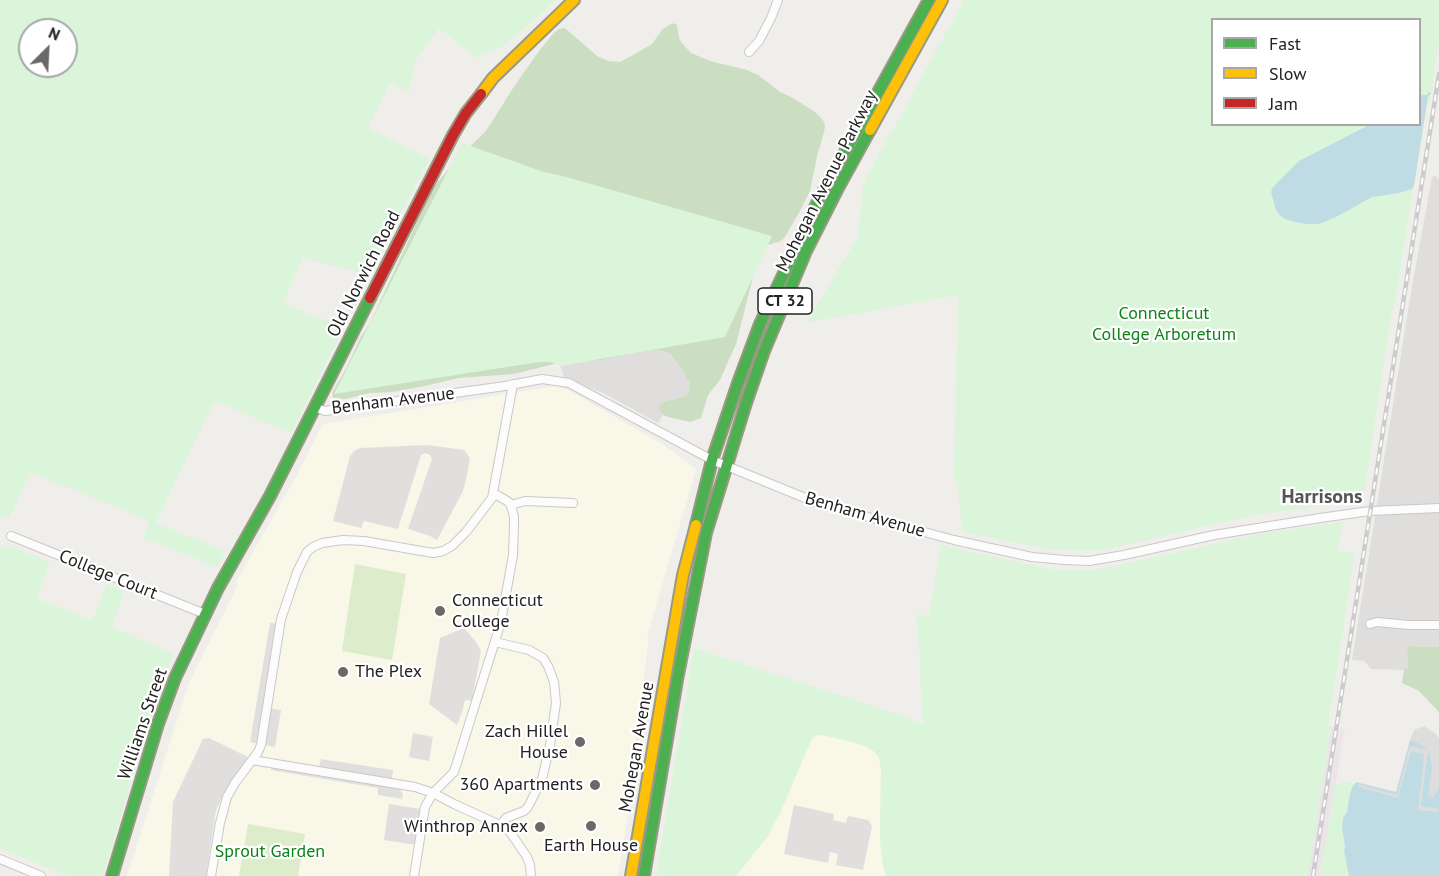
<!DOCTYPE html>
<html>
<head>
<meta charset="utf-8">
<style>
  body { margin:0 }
  #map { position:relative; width:1439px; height:876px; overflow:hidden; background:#f0eeeb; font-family:"PT Sans",sans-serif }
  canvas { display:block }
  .legend { position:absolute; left:1211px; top:18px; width:210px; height:108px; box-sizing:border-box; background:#fff; border:2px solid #a7a7a7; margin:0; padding:8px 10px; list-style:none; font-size:18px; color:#222 }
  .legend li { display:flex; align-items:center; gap:12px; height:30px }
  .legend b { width:30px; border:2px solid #a7a7a7 }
  .north { position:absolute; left:18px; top:18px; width:60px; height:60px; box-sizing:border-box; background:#fff; border:2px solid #a7a7a7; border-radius:50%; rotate:24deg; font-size:16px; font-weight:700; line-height:24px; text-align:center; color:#222 }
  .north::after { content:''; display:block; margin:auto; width:21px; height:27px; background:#6a6968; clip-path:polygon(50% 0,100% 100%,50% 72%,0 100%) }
</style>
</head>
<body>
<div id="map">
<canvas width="1439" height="876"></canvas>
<ul class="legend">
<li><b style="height:8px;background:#4caf50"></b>Fast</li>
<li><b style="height:8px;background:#ffc107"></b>Slow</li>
<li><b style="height:8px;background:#c62828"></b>Jam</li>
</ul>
<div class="north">N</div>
</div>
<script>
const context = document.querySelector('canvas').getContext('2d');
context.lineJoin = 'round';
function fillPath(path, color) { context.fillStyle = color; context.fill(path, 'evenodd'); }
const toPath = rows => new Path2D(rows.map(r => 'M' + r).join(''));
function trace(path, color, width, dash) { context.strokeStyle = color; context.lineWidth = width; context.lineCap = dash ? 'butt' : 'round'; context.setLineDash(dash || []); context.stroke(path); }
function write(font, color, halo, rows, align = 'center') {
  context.font = font + ' "PT Sans",sans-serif'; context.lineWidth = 4.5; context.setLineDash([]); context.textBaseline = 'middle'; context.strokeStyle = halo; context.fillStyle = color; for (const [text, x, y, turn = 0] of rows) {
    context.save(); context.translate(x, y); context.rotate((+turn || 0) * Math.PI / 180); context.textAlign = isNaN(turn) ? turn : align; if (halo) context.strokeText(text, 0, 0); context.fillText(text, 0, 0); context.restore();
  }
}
fillPath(toPath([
  [1434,176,1436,176,1439,180,1439,647,1407,646,1408,670,1371,669,1364,661,1352,660,1411,292,1432,177],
  [659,350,669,354,681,368,690,384,688,395,676,399,664,401,661,404,660,410,663,415,658,423,605,394,564,377,560,366,593,360,601,360,645,351]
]), '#dfdedc');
fillPath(toPath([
  [1331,727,1345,729,1320,876,1308,876]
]), '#ede4e9');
fillPath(toPath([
  [556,386,568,390,662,444,696,469,647,637,649,637,640,710,628,782,633,783,618,876,127,876,189,683,238,585,235,584,298,473,323,424],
  [817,735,834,737,863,745,875,752,879,757,881,768,880,839,883,865,886,876,736,876,767,837,780,813,812,738]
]), '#f8f7e8');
fillPath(toPath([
  [355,564,406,574,392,660,342,651],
  [248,824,305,834,298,876,239,876]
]), '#ddeccb');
fillPath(toPath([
  [672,23,677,25,679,38,682,43,691,53,710,61,747,70,758,75,780,92,793,98,815,112,823,120,825,126,824,132,817,156,810,191,801,209,785,237,781,241,764,246,755,269,736,344,720,380,708,395,701,418,690,422,668,417,663,415,659,410,660,405,664,401,676,399,688,395,690,384,681,368,670,354,659,350,645,351,601,360,566,361,514,374,459,378,424,386,393,392,370,393,345,399,333,398,332,393,348,365,360,338,370,323,433,188,455,161,486,131,515,85,542,47,554,33,559,29,565,28,597,56,608,61,620,62,635,54,652,44,662,30],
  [1407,646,1439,647,1439,712,1419,691,1402,683,1404,669,1408,669]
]), '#cbdec1');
fillPath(toPath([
  [0,0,556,0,505,45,476,58,439,28,416,60,409,92,390,83,368,128,429,159,369,275,303,258,283,304,344,327,291,433,214,401,156,523,226,551,217,567,143,538,149,520,30,472,9,518,0,516],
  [30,30,66,30,66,66,30,66],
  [964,0,1439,0,1439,39,1429,104,1427,105,1394,308,1392,310,1363,500,1254,515,1112,548,1091,551,1053,550,962,532,958,486,954,479,958,295,806,323,858,237,863,184],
  [1212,20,1420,20,1420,124,1212,124],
  [462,143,541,171,570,178,772,236,725,337,560,366,551,362,539,362,334,394],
  [1343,522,1338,550,1355,553,1328,726,1331,727,1308,876,886,876,883,865,880,839,881,768,879,757,875,752,863,745,823,735,817,735,812,738,780,813,767,837,736,876,656,876,694,648,903,716,923,724,920,673,921,672,916,614,929,616,941,545,1050,569,1087,570,1116,566,1258,534],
  [10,546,50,562,37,598,92,621,107,585,124,591,112,627,174,654,169,664,152,711,103,876,67,876,0,848,0,549],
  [1347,781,1355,784,1350,794,1347,812,1343,818,1342,826,1345,844,1344,851,1349,876,1320,876,1335,785]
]), '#daf5da');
fillPath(toPath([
  [427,445,464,450,470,458,466,480,463,491,437,540,430,536,408,529,432,459,430,455,425,453,421,455,398,529,364,521,361,528,333,521,350,456,354,451,360,448],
  [270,623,280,624,267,708,281,710,275,747,250,742],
  [464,628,476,642,481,651,472,701,465,700,462,712,457,725,429,704,440,638],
  [413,733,433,737,429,761,409,757],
  [209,738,248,757,223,796,216,810,206,876,169,876,173,802,203,739],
  [321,759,392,770,393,771,392,778,403,794,402,799,378,795,378,788,271,770,273,760,319,767],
  [389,804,421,809,416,845,384,840],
  [794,805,834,814,833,820,846,823,848,816,868,820,872,826,863,870,836,865,838,854,830,852,828,863,784,854]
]), '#e0dfde');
fillPath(toPath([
  [1423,95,1428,95,1428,96,1414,186,1412,189,1399,193,1372,197,1336,217,1319,224,1307,224,1295,222,1285,219,1280,215,1276,210,1271,192,1273,187,1299,161,1369,125,1420,124,1420,97],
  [1410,740,1412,740,1428,746,1439,774,1439,876,1349,876,1344,851,1345,846,1342,827,1343,818,1347,812,1350,794,1352,788,1356,782,1396,792]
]), '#bfdbe3');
fillPath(toPath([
  [1424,726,1436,734,1439,739,1439,788,1433,798,1428,796,1432,768,1431,760,1428,751,1421,806,1439,809,1439,812,1418,810,1424,754,1411,751,1398,798,1358,787,1359,784,1397,795,1410,746,1428,750,1420,744,1410,740,1414,730]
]), '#dedddd');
trace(toPath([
  [1428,95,1430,93]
]), '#bfdbe3', 2);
const street = toPath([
  [749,52,759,41,771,18,778,0],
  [314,407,325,411,505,386,542,379,569,383,712,460,820,504,954,540,1032,557,1065,560,1089,561,1124,555,1214,535,1320,518,1370,511,1439,508],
  [511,505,525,501,573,503],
  [11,536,205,614],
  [1370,624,1377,622,1409,625,1439,625],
  [495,642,529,650,543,658,548,666,554,682,556,703,550,745,542,779,528,807,524,811,506,818,500,825],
  [252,760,415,787,433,793,454,804,500,825,510,832,527,857,530,865,531,876],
  [0,859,41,876],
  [211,876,220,823,227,797,235,783,258,752,261,745,281,619,297,572,307,552,313,547,322,543,343,540,364,541,433,553,443,551,452,546,466,532,492,498,513,384],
  [414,876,425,807,433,793,454,772,501,622,513,555,514,526,514,516,510,503,504,499,493,493]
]);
const fast = toPath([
  [696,525,712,460,738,383,760,324,818,201,929,0],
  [112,876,158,724,175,678,218,588,270,496,370,298],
  [644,876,677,680,706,533,746,403,764,351,806,251,837,190,870,130]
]);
const slow = toPath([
  [481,94,493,78,574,0],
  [870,130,942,0],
  [631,876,683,575,696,525]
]);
const jam = toPath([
  [370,298,453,135,466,113,481,94]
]);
trace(street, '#c9c8c7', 10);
trace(fast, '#999a82', 14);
trace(slow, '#999a82', 14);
trace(jam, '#999a82', 14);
trace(street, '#fdfcfc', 8);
trace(fast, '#4caf50', 10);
trace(slow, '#ffc107', 10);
trace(jam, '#c62828', 10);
const rail = toPath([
  [1313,876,1439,74]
]);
trace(rail, '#ccc', 4.5);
trace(rail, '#fff', 2, [7]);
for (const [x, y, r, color] of [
  [440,611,6,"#6a6968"],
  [343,672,6,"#6a6968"],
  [580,742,6,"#6a6968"],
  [595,785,6,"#6a6968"],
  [591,826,6,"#6a6968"],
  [540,827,6,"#6a6968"]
]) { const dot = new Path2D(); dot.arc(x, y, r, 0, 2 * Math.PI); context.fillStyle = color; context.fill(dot); trace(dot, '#fff', 2); }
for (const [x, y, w] of [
  [785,301,54]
]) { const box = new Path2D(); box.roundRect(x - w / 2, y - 13, w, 26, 4.5); context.fillStyle = '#fff'; context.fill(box); trace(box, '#222', 1.5); }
write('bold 16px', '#222', null, [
  ["CT 32",785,301]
]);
write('18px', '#222', '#fff', [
  ["Mohegan Avenue Parkway",827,181,-63],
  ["Old Norwich Road",364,274,-63],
  ["Benham Avenue",393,401,-7],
  ["Benham Avenue",865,515,16],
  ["College Court",108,575,22],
  ["Williams Street",143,724,-71],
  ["Mohegan Avenue",637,747,-80]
]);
write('18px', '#0c8416', '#fff', [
  ["Connecticut",1164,314],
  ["College Arboretum",1164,335],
  ["Sprout Garden",270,852]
]);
write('18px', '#222', '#fff', [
  ["Connecticut",452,601,"left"],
  ["College",452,622,"left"],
  ["The Plex",355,672,"left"],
  ["Zach Hillel",568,732],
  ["House",568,753],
  ["360 Apartments",583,785],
  ["Winthrop Annex",528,827],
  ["Earth House",591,846,"center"]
], 'right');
write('bold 20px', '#555', '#fff', [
  ["Harrisons",1322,497]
]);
</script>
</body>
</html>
